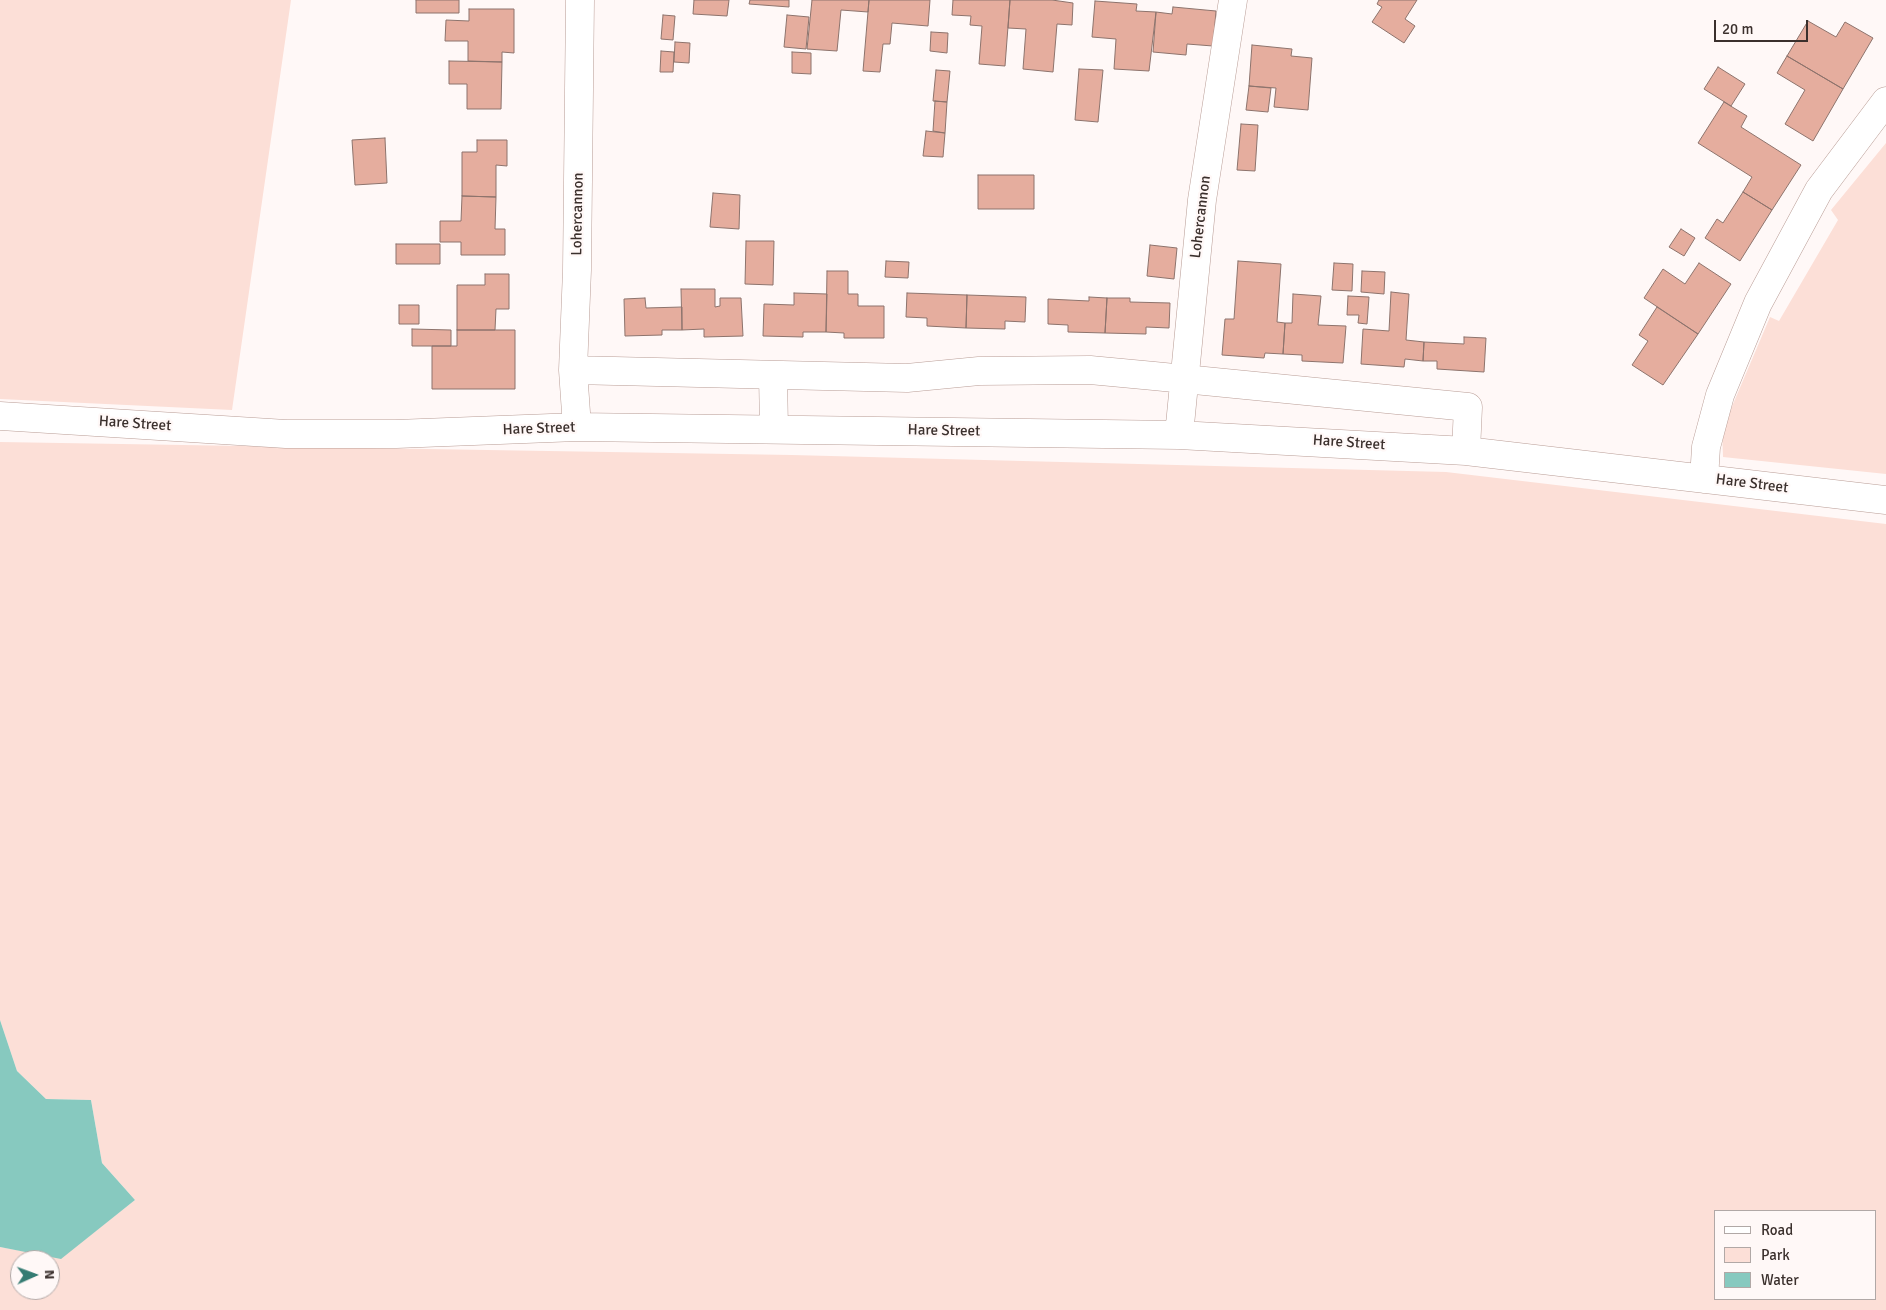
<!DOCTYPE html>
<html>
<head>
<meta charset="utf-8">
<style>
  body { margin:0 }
  #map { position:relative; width:1886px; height:1310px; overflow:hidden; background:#fff8f7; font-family:Signika,sans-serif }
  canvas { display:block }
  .legend { position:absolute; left:1714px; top:1210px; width:162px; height:90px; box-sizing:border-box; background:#fff8f7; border:1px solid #b1a8a6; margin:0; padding:6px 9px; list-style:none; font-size:15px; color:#3b302d }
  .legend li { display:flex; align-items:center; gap:10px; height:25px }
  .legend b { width:25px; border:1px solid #b1a8a6 }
  .north { position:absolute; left:10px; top:1250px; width:50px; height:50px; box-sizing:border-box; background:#fff8f7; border:1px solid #b1a8a6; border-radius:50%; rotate:88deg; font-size:14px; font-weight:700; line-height:20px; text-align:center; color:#3b302d }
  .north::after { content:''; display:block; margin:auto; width:18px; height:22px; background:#357c73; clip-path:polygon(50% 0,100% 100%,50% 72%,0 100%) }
  .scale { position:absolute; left:1714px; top:20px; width:94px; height:22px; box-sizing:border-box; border:2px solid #3b302d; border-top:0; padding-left:6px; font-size:15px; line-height:18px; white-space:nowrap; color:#3b302d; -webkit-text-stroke:4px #fff8f7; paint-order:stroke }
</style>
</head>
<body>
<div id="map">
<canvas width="1886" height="1310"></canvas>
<ul class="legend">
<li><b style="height:6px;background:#fff"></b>Road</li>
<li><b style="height:14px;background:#fcdfd7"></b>Park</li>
<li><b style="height:14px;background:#87c9bf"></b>Water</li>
</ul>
<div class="north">N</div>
<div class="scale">20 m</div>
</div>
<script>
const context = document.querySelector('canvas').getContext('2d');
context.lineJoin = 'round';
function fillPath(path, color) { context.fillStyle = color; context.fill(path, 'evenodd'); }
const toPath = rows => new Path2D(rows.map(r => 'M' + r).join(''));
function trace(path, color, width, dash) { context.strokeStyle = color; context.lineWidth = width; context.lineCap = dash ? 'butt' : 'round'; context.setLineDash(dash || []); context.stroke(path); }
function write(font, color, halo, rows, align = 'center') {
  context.font = font + ' Signika,sans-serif'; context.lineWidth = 4.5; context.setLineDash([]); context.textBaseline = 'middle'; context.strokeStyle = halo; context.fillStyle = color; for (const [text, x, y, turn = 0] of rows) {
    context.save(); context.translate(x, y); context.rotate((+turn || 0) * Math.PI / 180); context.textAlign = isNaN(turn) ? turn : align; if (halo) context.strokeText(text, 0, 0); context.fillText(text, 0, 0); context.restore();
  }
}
fillPath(toPath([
  [0,0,291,0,232,410,0,399],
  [1886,143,1886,474,1723,457,1722,430,1770,317,1779,321,1838,220,1831,210],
  [0,442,792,455,1446,472,1886,524,1886,1310,0,1310,0,1247,61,1258,135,1200,102,1163,91,1100,46,1099,17,1071,0,1020],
  [1715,1211,1875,1211,1875,1299,1715,1299],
  [20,1260,50,1260,50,1290,20,1290]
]), '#fcdfd7');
fillPath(toPath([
  [0,1020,17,1071,46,1099,91,1100,102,1163,135,1200,61,1259,0,1247]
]), '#87c9bf');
const building = toPath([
  [416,0,459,0,459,13,416,13,416,0],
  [694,0,729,0,727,16,693,14,694,0],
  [750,0,789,0,789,7,749,4,750,0],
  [812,0,869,0,868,12,841,10,837,51,807,49,812,0],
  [869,0,930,0,928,26,892,23,890,44,883,44,880,72,863,71,869,0],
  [953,0,1010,0,1005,66,979,64,982,26,970,25,971,16,952,15,953,0],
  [1010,0,1052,0,1073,3,1072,25,1057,24,1053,72,1023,69,1026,29,1008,28,1010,0],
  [1379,0,1417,0,1405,19,1415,26,1404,43,1372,22,1382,7,1377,4,1379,0],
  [1095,1,1137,4,1136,11,1156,12,1149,71,1114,69,1116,39,1092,37,1095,1],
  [1173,7,1216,11,1213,46,1187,44,1186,55,1153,52,1156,12,1172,14,1173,7],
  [469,9,514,9,514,53,502,52,502,62,468,61,468,41,445,41,446,20,469,21,469,9],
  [663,15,675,16,673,40,661,39,663,15],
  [787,15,809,17,806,49,784,47,787,15],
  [1808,21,1836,37,1845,22,1873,38,1843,89,1787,56,1808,21],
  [931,32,948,33,947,53,930,51,931,32],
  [675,42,690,43,689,63,674,62,675,42],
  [1252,45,1292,49,1291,56,1312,58,1308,110,1274,107,1276,88,1249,86,1252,45],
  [661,51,674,52,673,72,660,72,661,51],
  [792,52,811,53,811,74,792,73,792,52],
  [1787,56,1843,89,1813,141,1785,124,1805,90,1777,73,1787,56],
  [449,61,502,62,501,109,467,109,467,84,449,84,449,61],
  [1718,67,1745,84,1731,106,1704,89,1718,67],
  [1079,69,1103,70,1098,122,1075,120,1079,69],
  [936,70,950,71,947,102,933,101,936,70],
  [1249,86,1271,88,1268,112,1246,110,1249,86],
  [935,101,947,102,945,133,933,131,935,101],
  [1724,102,1747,116,1741,127,1801,165,1772,210,1743,192,1752,177,1698,143,1724,102],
  [1241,124,1258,125,1255,171,1237,170,1241,124],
  [926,131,945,133,943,157,923,156,926,131],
  [385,138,387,183,355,185,352,140,385,138],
  [477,140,507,140,507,166,496,165,496,197,462,196,462,152,477,152,477,140],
  [978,175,1034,175,1034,209,978,209,978,175],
  [1743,192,1772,210,1740,261,1705,238,1717,219,1723,223,1743,192],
  [713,193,740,195,739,229,710,227,713,193],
  [462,196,496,197,495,229,505,229,505,255,461,255,461,242,440,242,440,221,461,221,462,196],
  [1681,229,1695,238,1684,256,1669,247,1681,229],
  [746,241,774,241,773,285,745,284,746,241],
  [396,244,440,244,440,264,396,264,396,244],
  [1150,245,1177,248,1174,279,1147,276,1150,245],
  [886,261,909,262,908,278,885,277,886,261],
  [1238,261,1281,264,1277,322,1285,323,1283,354,1265,353,1264,358,1222,355,1225,319,1234,319,1238,261],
  [1334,263,1353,264,1352,291,1332,290,1334,263],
  [1699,263,1731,284,1698,334,1644,298,1663,269,1685,284,1699,263],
  [827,271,848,271,848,294,858,294,858,306,884,306,884,338,844,338,844,333,826,332,827,271],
  [1362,271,1385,272,1384,294,1361,292,1362,271],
  [485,274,509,274,509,309,496,309,495,330,457,330,457,285,485,285,485,274],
  [681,289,715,289,715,307,720,306,720,298,741,298,743,336,704,337,704,329,682,330,681,289],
  [1391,292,1409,294,1406,340,1424,342,1423,361,1405,359,1404,367,1361,364,1363,329,1389,331,1391,292],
  [794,293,827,294,826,332,803,332,803,337,763,336,764,304,794,305,794,293],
  [907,293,967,295,966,328,927,326,927,318,906,317,907,293],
  [1293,294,1321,296,1318,325,1346,326,1343,363,1302,361,1302,355,1283,354,1285,323,1292,323,1293,294],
  [967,295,1026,297,1025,322,1005,321,1005,329,966,328,967,295],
  [1348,296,1369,297,1367,324,1358,323,1359,315,1347,315,1348,296],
  [1089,297,1107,298,1105,333,1068,332,1068,325,1048,324,1048,299,1089,301,1089,297],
  [645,298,646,308,682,307,682,330,662,330,662,335,625,336,624,299,645,298],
  [1107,298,1130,298,1130,302,1170,303,1169,328,1146,327,1146,334,1105,333,1107,298],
  [399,305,419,305,419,324,399,324,399,305],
  [1657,307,1698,334,1663,385,1632,365,1648,341,1639,335,1657,307],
  [412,329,451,330,451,346,412,346,412,329],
  [457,330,515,330,515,389,432,389,432,346,457,346,457,330],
  [1464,337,1486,338,1484,372,1437,369,1437,361,1423,361,1424,342,1464,344,1464,337]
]);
fillPath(building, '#e5ad9e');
trace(building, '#8d736c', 1);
const minor = toPath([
  [573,370,907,378,979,371,1090,370,1154,376,1468,407,1466,451],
  [773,375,774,429],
  [0,416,286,434,396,434,577,427,1179,435,1466,451,1886,500],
  [577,427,573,370,577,270,580,0],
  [1179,435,1202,200,1233,0],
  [1704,479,1706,447,1720,395,1758,303,1819,190,1886,101]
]);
trace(minor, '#b99d96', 29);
trace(minor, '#fff', 28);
write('15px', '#3b302d', '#fff8f7', [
  ["Lohercannon",578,214,-89],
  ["Lohercannon",1201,217,-83],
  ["Hare Street",135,424,4],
  ["Hare Street",539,429,-2],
  ["Hare Street",944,431,1],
  ["Hare Street",1349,443,4],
  ["Hare Street",1752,484,7]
]);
</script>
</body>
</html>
